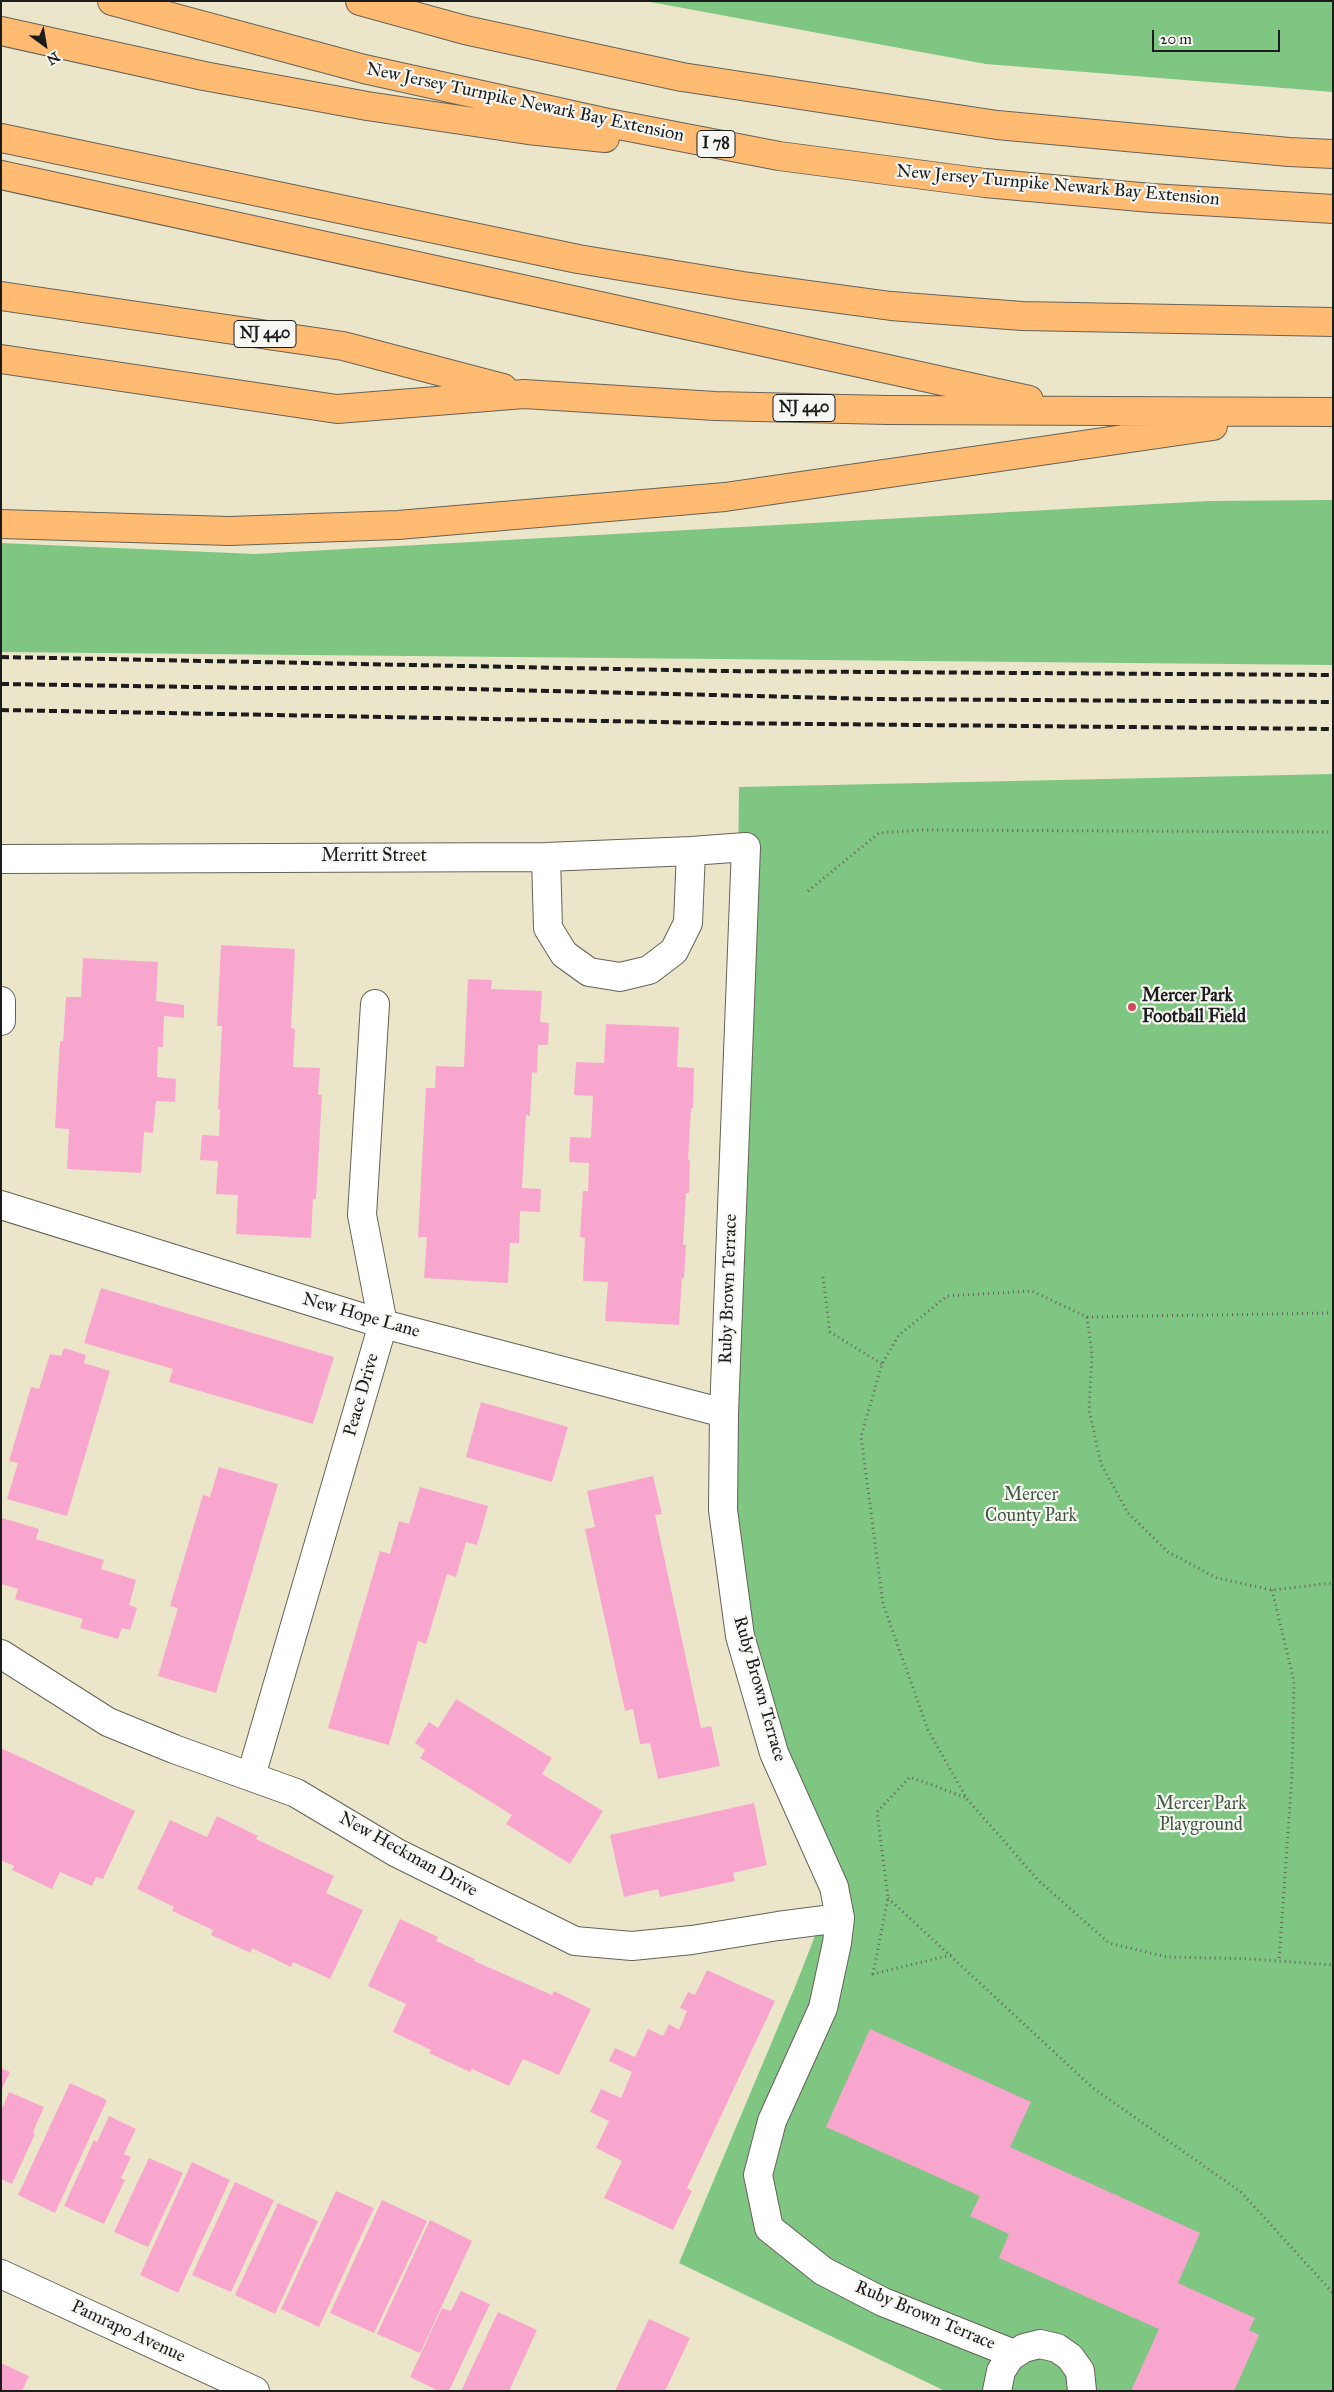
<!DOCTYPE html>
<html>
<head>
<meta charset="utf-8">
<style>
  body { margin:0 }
  #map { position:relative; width:1334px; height:2392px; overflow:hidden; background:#ebe6ca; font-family:"IM FELL Great Primer",serif }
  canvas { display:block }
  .frame { position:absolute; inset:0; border:2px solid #1c1c1c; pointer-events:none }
  .north { position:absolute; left:20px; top:20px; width:50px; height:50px; -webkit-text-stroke:4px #f6f6f2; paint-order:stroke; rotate:148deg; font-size:14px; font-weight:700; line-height:20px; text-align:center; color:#1c1c1c }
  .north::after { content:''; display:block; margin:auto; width:18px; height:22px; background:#1c1c1c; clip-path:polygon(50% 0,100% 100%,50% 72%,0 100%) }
  .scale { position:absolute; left:1152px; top:30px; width:128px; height:22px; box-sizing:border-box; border:2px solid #1c1c1c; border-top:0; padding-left:6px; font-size:15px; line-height:18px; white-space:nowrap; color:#1c1c1c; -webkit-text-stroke:4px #f6f6f2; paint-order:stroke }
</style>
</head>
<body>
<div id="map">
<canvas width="1334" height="2392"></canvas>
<div class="frame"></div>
<div class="north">N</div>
<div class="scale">20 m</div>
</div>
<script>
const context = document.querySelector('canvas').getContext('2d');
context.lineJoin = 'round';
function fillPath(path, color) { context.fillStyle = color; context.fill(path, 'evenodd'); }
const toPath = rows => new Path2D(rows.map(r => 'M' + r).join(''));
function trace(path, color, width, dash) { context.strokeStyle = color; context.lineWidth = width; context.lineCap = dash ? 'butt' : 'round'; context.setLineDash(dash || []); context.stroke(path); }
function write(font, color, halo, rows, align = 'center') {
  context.font = font + ' "IM FELL Great Primer",serif'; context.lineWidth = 4.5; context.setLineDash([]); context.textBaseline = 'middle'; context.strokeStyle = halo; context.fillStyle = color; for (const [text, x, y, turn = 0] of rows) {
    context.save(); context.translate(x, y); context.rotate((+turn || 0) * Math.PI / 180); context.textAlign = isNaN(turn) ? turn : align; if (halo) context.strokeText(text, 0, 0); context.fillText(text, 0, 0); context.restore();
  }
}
fillPath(toPath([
  [645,1,1333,1,1333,92,986,64],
  [1333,500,1333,665,1,652,1,543,255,554,1209,501],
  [1333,774,1333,2391,945,2391,679,2263,797,1982,834,1887,730,1592,739,787]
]), '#7ec681');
fillPath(toPath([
  [221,945,295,949,291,1028,295,1029,293,1067,320,1068,318,1095,322,1095,316,1199,313,1199,311,1238,236,1234,238,1195,216,1194,218,1161,200,1160,202,1135,219,1136,220,1109,218,1109,222,1026,217,1026],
  [83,958,158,962,156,1001,184,1005,184,1018,164,1016,163,1047,158,1047,157,1077,176,1079,175,1102,156,1101,153,1133,144,1132,141,1173,67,1169,69,1129,55,1128,60,1041,63,1041,66,997,81,997],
  [468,979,492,980,491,989,542,991,540,1022,549,1023,548,1045,538,1045,537,1073,532,1072,530,1116,526,1115,522,1188,541,1189,540,1212,520,1211,519,1243,510,1243,508,1283,424,1278,427,1237,418,1237,426,1088,435,1088,436,1066,464,1067],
  [606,1024,679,1027,677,1067,694,1068,693,1108,691,1108,688,1160,690,1160,689,1193,686,1193,683,1245,686,1245,684,1279,682,1278,679,1325,605,1321,608,1282,583,1281,585,1238,580,1237,583,1191,588,1191,589,1163,569,1162,570,1137,591,1138,593,1096,574,1095,576,1062,604,1063],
  [101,1288,334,1357,313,1424,169,1382,173,1369,84,1343],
  [64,1348,86,1355,84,1363,110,1371,67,1516,7,1499,18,1463,9,1461,31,1387,39,1389,50,1354,61,1356],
  [481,1402,568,1427,552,1482,466,1457],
  [219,1467,278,1484,216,1693,158,1676,178,1608,170,1606,203,1495,210,1497],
  [653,1476,662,1514,655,1515,701,1728,711,1726,720,1766,658,1779,650,1743,640,1744,633,1709,625,1711,585,1529,595,1527,587,1491],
  [420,1487,488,1506,477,1545,466,1542,456,1577,447,1574,426,1644,418,1641,389,1745,328,1728,380,1551,390,1554,399,1521,409,1524],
  [2,1518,39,1529,36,1539,104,1560,101,1569,136,1580,129,1605,137,1608,130,1630,122,1628,118,1639,80,1628,83,1619,15,1599,18,1589,1,1584],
  [456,1699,552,1758,542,1774,603,1811,570,1864,506,1824,512,1815,420,1758,425,1750,415,1743,429,1722,438,1728],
  [1,1748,135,1811,103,1879,96,1877,92,1886,60,1872,52,1889,12,1870,14,1866,1,1860],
  [754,1803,767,1865,733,1873,735,1881,660,1897,658,1889,624,1897,610,1835],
  [217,1816,258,1836,256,1839,334,1876,326,1893,363,1910,330,1979,293,1962,291,1967,252,1948,251,1953,211,1935,213,1930,172,1911,174,1907,137,1889,170,1820,207,1837],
  [400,1919,438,1937,436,1941,475,1959,474,1961,552,1995,554,1991,591,2009,559,2075,523,2059,509,2086,472,2069,470,2072,429,2053,431,2050,393,2032,406,2004,368,1986],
  [707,1970,775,2001,687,2188,692,2191,673,2230,604,2198,622,2161,596,2148,609,2121,590,2112,601,2089,621,2098,632,2072,609,2061,615,2048,635,2057,648,2029,663,2036,669,2024,679,2030,687,2011,680,2008,688,1992,695,1995],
  [870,2029,1031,2102,1010,2147,1200,2233,1178,2283,1255,2318,1249,2330,1259,2335,1234,2391,1131,2391,1159,2329,999,2258,1009,2234,970,2216,980,2196,826,2127],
  [1,2068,10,2072,1,2091],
  [70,2083,107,2100,55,2213,18,2195],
  [9,2092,44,2107,33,2132,35,2134,12,2184,1,2179,1,2111],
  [109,2116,136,2129,124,2154,131,2157,121,2178,125,2180,104,2224,64,2206,94,2140,97,2142],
  [149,2158,183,2173,148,2247,114,2232],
  [192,2162,230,2180,178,2293,140,2275],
  [235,2182,274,2200,231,2292,192,2275],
  [336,2191,374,2208,319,2327,281,2309],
  [382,2200,427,2221,374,2333,330,2313],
  [278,2203,318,2221,275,2314,235,2295],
  [430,2220,472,2241,420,2353,377,2334],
  [461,2291,490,2304,449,2391,439,2391,410,2377,442,2308,451,2311],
  [498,2312,537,2330,509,2391,461,2391],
  [649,2319,690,2338,665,2391,615,2391],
  [1,2363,29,2376,22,2391,1,2391]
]), '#f9a6cf');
const street = toPath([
  [546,857,548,928,564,954,589,972,620,977,649,970,674,951,688,923,691,851],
  [1,859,546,857,691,851,746,847,724,1413,723,1510,740,1636,774,1753,834,1887,840,1918,837,1943,823,2008,772,2121,758,2175,769,2228,823,2271,883,2302,1014,2354],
  [1,1001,1,1021],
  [1,1205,383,1324,724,1413],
  [1,1654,108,1722,174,1749,296,1793,397,1853,575,1941,632,1946,692,1940,778,1926,840,1918],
  [251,1776,383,1324,362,1215,375,1004],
  [1,2274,255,2391],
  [997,2391,1001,2371,1010,2357,1024,2348,1040,2344,1057,2348,1070,2357,1080,2371,1082,2391]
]);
const highway = toPath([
  [112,1,364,69,608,123,779,156,985,183,1151,198,1333,209],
  [360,1,465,30,682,77,997,125,1289,152,1333,154],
  [1,31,204,76,367,106,528,130,605,138],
  [1,138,578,259,743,286,891,306,1022,316,1333,322],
  [1,175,1029,400],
  [1,296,343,346,503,388],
  [1,359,337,409,524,394,715,406,887,410,1333,412],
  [1,524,229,531,398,525,725,497,1213,426]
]);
trace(street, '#646359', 30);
trace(highway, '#646359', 30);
trace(toPath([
  [808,891,879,833,922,830,1333,832],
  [823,1277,830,1332,882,1364],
  [1333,1313,1087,1317,1032,1291,947,1296,899,1335,882,1364,861,1436,883,1604,928,1730,967,1799,1039,1881,1109,1943,1167,1957,1252,1959,1333,1965],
  [1087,1317,1092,1354,1089,1410,1101,1464,1128,1513,1168,1552,1217,1578,1272,1590,1333,1583],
  [1272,1590,1294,1681,1292,1775,1279,1961],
  [888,1898,1093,2088,1241,2192,1333,2293],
  [951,1955,873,1974,888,1898,877,1812,910,1777,967,1798]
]), '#646359', 3, [1, 4]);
trace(street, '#fff', 28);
trace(highway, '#ffbb71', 28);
trace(toPath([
  [1,657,720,671,1333,675],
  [1,684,260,688,428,688,876,699,1333,702],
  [1,710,713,723,1333,729]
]), '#1c1c1c', 4, [8, 4]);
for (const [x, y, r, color] of [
  [1132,1007,5,"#d1495b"]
]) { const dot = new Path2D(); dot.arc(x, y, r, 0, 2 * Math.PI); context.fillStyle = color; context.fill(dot); trace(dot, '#f6f6f2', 2); }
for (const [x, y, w] of [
  [716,144,38],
  [265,334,62],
  [804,408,62]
]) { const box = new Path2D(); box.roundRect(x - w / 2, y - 13.5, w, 27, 4); context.fillStyle = '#f6f6f2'; context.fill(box); trace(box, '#1c1c1c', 1); }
write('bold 16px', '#1c1c1c', null, [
  ["I 78",716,144],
  ["NJ 440",265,334],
  ["NJ 440",804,408]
]);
write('18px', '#1c1c1c', '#f6f6f2', [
  ["New Jersey Turnpike Newark Bay Extension",525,103,12],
  ["New Jersey Turnpike Newark Bay Extension",1058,186,5],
  ["Merritt Street",374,857],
  ["Ruby Brown Terrace",729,1289,-88],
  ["New Hope Lane",361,1316,16],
  ["Peace Drive",362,1395,-74],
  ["Ruby Brown Terrace",759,1689,74],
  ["New Heckman Drive",408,1855,29],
  ["Ruby Brown Terrace",925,2316,23],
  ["Pamrapo Avenue",128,2332,25]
]);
write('bold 18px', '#1c1c1c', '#f6f6f2', [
  ["Mercer Park",1142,997],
  ["Football Field",1142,1018]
], 'left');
write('18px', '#3e583f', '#f6f6f2', [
  ["Mercer",1031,1496],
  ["County Park",1031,1517],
  ["Mercer Park",1201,1805],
  ["Playground",1201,1826]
]);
</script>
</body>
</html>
